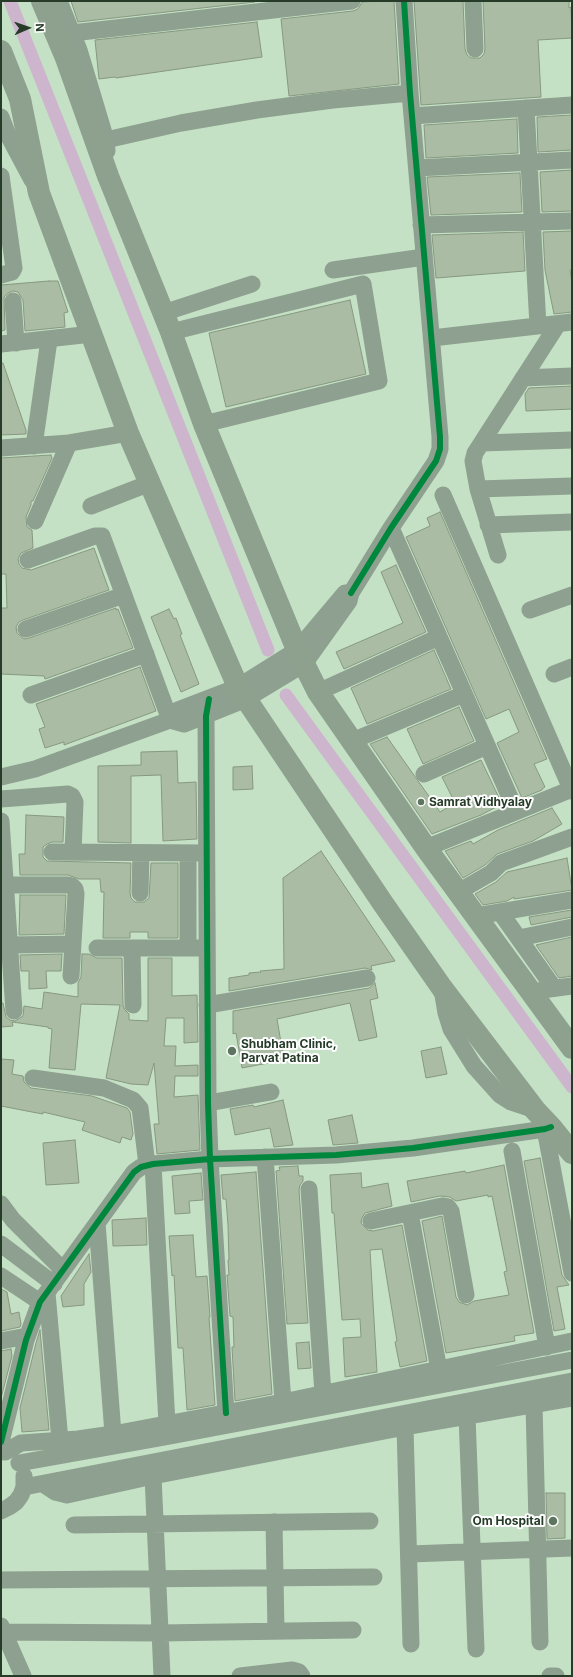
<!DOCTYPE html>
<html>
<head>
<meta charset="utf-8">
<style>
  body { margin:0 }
  #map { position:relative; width:573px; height:1677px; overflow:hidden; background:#c4e1c5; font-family:Inter,sans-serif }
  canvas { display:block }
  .frame { position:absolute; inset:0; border:2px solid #263c28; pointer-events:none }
  .north { position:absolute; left:8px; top:8px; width:40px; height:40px; -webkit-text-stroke:3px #fefefe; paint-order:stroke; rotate:88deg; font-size:11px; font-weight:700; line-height:16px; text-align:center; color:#263c28 }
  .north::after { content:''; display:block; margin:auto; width:14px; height:18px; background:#263c28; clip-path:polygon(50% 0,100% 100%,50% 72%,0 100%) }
</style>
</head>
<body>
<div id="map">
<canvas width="573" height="1677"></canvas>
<div class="frame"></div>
<div class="north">N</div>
</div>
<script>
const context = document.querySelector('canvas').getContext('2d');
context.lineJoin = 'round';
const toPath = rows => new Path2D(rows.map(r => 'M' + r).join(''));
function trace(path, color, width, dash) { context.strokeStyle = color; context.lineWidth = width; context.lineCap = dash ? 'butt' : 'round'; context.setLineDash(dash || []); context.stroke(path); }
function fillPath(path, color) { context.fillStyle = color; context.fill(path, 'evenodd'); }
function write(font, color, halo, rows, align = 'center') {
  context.font = font + ' Inter,sans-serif'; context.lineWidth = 4; context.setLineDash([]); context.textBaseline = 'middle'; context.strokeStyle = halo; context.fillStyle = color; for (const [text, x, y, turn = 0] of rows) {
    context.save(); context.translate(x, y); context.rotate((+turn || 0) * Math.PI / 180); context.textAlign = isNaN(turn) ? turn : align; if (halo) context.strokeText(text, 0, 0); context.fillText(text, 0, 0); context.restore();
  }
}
trace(toPath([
  [10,1,268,650],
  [286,695,572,1087]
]), '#cdb6cd', 13);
const building = toPath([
  [71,1,254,1,255,2,78,22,71,1],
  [379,1,394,1,399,84,289,96,281,19,353,11,358,9,362,2,379,1],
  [414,1,463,1,465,49,467,55,471,58,480,58,484,54,485,49,483,1,569,1,569,8,571,7,572,38,538,40,541,97,421,105,414,1],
  [257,22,262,57,116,78,115,77,99,79,95,40,257,22],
  [572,115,572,150,538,152,537,117,572,115],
  [517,119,518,153,426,158,424,125,517,119],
  [572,170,572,211,542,212,540,172,572,170],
  [520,173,522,212,431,215,427,177,520,173],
  [572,231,572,270,570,270,572,283,572,312,554,314,545,270,543,232,572,231],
  [523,232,525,271,436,278,432,235,523,232],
  [49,281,58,281,68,312,64,313,65,327,25,331,23,300,18,292,13,291,8,293,4,297,5,330,1,331,1,285,49,281],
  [350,300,366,374,226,407,209,333,350,300],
  [1,363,3,363,26,430,26,434,1,435,1,363],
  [572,386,572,409,526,411,525,394,529,388,572,386],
  [51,455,52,458,33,501,31,501,31,505,26,517,27,527,32,530,33,548,21,553,18,559,19,564,22,568,31,570,94,548,109,590,23,620,19,622,16,627,17,633,24,639,29,638,116,608,116,610,118,609,133,648,45,679,44,676,1,674,1,608,7,608,6,574,1,574,1,458,51,455],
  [440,512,547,759,534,764,545,787,542,789,542,790,522,798,497,743,519,732,509,709,486,719,406,537,430,526,427,518,440,512],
  [396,565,426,632,344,669,336,652,403,623,381,572,396,565],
  [169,609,174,619,176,618,182,634,180,635,199,684,181,692,151,617,169,609],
  [434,650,451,689,367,724,351,688,434,650],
  [140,667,156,711,64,745,64,742,45,748,39,729,45,727,36,704,140,667],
  [459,707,474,741,423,764,407,729,459,707],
  [387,737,440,812,455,803,442,777,481,760,502,804,481,815,432,834,370,744,387,737],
  [177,751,178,783,196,782,197,839,163,841,161,775,131,776,131,843,98,842,98,766,141,765,141,752,177,751],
  [252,766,253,789,233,790,233,767,252,766],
  [552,808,562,824,533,841,497,854,485,865,463,878,445,851,471,841,473,844,498,830,552,808],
  [26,815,64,817,63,842,52,842,47,844,43,847,43,857,47,861,131,863,130,893,131,898,135,902,144,902,149,898,151,863,178,863,178,938,148,938,148,932,130,932,130,938,103,938,104,892,101,892,100,879,79,879,68,875,20,875,19,854,25,854,26,815],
  [321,851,395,961,371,966,372,970,365,968,229,991,229,978,249,975,249,973,261,972,260,971,284,969,283,878,321,851],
  [567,858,572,890,514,899,514,897,507,901,483,905,475,894,496,882,507,872,567,858],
  [20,895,66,895,64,934,19,935,20,895],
  [572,910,572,917,531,925,529,917,572,910],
  [572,937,572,976,559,978,536,945,572,937],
  [62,954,61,971,46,971,47,988,29,989,29,971,21,971,20,955,62,954],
  [82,954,89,954,97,958,122,958,123,1005,125,1010,129,1014,129,1020,148,1021,148,958,172,958,172,996,197,995,198,1042,184,1043,184,1018,166,1018,164,1046,176,1046,175,1066,198,1065,198,1076,175,1076,174,1097,198,1095,200,1150,157,1154,154,1124,159,1124,154,1063,148,1085,131,1084,106,1078,120,1005,81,1004,75,1070,49,1068,52,1029,48,1028,48,1027,12,1022,13,1026,1,1027,1,1003,3,1003,6,1017,10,1020,15,1021,23,1016,24,1006,42,1009,44,992,78,997,78,983,81,977,82,954],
  [375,983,378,998,370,1000,377,1037,359,1041,350,1003,277,1019,284,1060,242,1068,236,1033,233,1034,233,1011,369,988,375,983],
  [441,1047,447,1074,426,1078,421,1051,441,1047],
  [1,1059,14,1060,12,1074,23,1076,24,1082,31,1088,92,1096,127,1108,130,1112,133,1134,131,1140,122,1137,120,1143,82,1130,85,1122,43,1112,43,1114,32,1112,1,1106,1,1059],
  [283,1100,293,1145,274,1147,270,1128,235,1135,230,1109,253,1105,254,1107,283,1100],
  [352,1115,358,1143,333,1145,328,1120,352,1115],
  [75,1140,79,1183,46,1185,43,1143,75,1140],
  [540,1158,562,1275,569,1285,557,1287,565,1329,554,1331,524,1161,540,1158],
  [504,1165,534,1333,514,1336,515,1341,446,1353,422,1221,442,1216,456,1297,459,1302,467,1305,474,1301,509,1295,504,1272,507,1271,492,1196,488,1197,488,1195,456,1201,450,1197,440,1196,411,1202,407,1181,465,1171,466,1173,504,1165],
  [298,1166,299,1176,303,1176,303,1181,300,1185,299,1190,308,1323,287,1324,276,1171,280,1170,279,1167,298,1166],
  [256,1172,272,1394,235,1401,232,1347,234,1347,233,1317,230,1316,227,1275,229,1275,228,1260,229,1260,228,1225,226,1199,223,1199,221,1175,256,1172],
  [201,1173,203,1200,189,1201,190,1213,175,1214,172,1176,201,1173],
  [361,1173,362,1188,388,1183,392,1206,365,1213,362,1218,361,1223,368,1230,373,1231,402,1225,427,1361,400,1367,395,1342,397,1341,382,1249,370,1250,377,1372,345,1377,343,1338,361,1337,360,1319,342,1320,334,1213,332,1213,330,1175,361,1173],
  [146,1218,147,1245,113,1246,112,1220,146,1218],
  [193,1235,196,1277,207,1276,210,1317,209,1317,215,1405,187,1410,183,1348,178,1348,174,1275,172,1276,169,1236,193,1235],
  [89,1254,91,1272,84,1284,84,1305,63,1307,61,1296,89,1254],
  [1,1289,7,1292,11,1314,19,1312,21,1324,20,1327,1,1331,1,1289],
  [40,1330,49,1430,22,1432,20,1408,36,1343,40,1330],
  [309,1342,311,1368,298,1369,296,1343,309,1342],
  [11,1349,12,1356,1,1398,1,1351,11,1349],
  [546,1493,565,1493,565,1538,547,1539,546,1493]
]);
fillPath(building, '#abbca5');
trace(building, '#86987f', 1);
trace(toPath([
  [59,1,79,50,106,140,107,151],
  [473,1,475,49],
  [72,33,352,1],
  [526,108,538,326],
  [412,116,572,105],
  [1,117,8,135,32,180],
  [106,140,181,123,257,110,333,100,410,93],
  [417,168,572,160],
  [1,176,14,268,12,272,1,275],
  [421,225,572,221],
  [333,270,424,257],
  [13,301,16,343],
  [163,313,252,284],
  [171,332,363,284,379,381,204,424],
  [432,338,572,322],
  [1,344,92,334],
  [523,378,572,376],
  [482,443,572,440],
  [34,446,49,340],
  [1,448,69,443,128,433],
  [478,489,572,486],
  [443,495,572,791],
  [91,506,150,483],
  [35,521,69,443],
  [488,525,572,522],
  [391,528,516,811],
  [498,555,478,489,473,461,475,453,558,324],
  [28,560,95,536,102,536,170,720],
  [351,593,391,528,436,461,440,449,440,437,410,93,404,1],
  [530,610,572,595],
  [26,629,124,595],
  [554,674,572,667],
  [318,692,439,637],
  [31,695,146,654],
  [209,699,206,716,208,1103,210,1159,226,1413],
  [352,741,464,694],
  [424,774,487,746],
  [1,777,35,769,170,720,178,710,238,687,297,650,345,593,351,593,349,601,304,664,246,699,184,724,170,720],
  [1,799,68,794,72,796,75,802,73,852],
  [1,821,14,1011],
  [426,848,572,789],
  [52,852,206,853],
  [188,853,188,948],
  [5,885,68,885,72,886,75,889,76,894,71,976],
  [458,892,491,873,501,863,572,837],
  [140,893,141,853],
  [500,912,554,988],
  [476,916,572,900],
  [519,938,572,927],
  [11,945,72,944],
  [97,948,207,948],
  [132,948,133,1005],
  [442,989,446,1013,451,1029,474,1066,500,1095,511,1102,535,1110],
  [542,990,572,986],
  [207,1005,367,978],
  [33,1078,104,1088,133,1100,140,1108,147,1165],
  [208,1103,271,1092],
  [545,1129,572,1273],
  [512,1151,547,1347],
  [265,1157,283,1402],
  [153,1164,167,1424],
  [309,1189,323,1394],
  [1,1204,13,1220,63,1270],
  [410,1213,439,1370],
  [371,1221,442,1206,448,1207,451,1211,466,1295],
  [97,1223,113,1434],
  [1,1244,54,1284],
  [1,1276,40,1302],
  [47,1293,60,1441],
  [1,1341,27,1336],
  [534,1405,540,1642],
  [467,1416,476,1649],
  [405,1427,411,1644],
  [1,1442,26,1340,40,1302,134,1172,141,1167,153,1164,210,1159,336,1155,413,1148,545,1129,551,1127],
  [5,1452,21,1443,78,1439,113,1434,283,1402,572,1341],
  [19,1463,165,1437,572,1360],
  [153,1476,162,1676],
  [43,1484,55,1492,67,1495,153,1476,405,1427,572,1398],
  [24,1487,572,1381],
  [1,1511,9,1507,16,1502,21,1495,24,1487,24,1476],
  [274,1522,276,1631],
  [74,1525,370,1521],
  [410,1554,572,1548],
  [1,1580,374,1577],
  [1,1626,23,1676],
  [1,1632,160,1633,353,1630],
  [240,1676,292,1670,299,1672,302,1676],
  [550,1676,556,1676]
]), '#8ea08f', 17);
trace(toPath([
  [42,1,66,58,108,176,171,332,204,424,298,652,318,692,426,848,572,1048],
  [1,51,20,99,39,193,128,433,238,687,382,902,442,988,535,1110,551,1127,572,1153]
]), '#8da18e', 22);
trace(toPath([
  [351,593,391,528,436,461,440,449,440,437,410,93,404,1],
  [209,699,206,716,208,1103,210,1159,226,1413],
  [1,1442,26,1340,40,1302,134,1172,141,1167,153,1164,210,1159,336,1155,413,1148,545,1129,551,1127]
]), '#00873e', 6);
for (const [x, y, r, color] of [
  [421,802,4,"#5d765f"],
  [232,1051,5,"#5d765f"],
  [553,1521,5,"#5d765f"]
]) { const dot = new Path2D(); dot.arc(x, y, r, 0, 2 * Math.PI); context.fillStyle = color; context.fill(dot); trace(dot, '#fefefe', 1.5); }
write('bold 12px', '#263c28', '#fefefe', [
  ["Samrat Vidhyalay",429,802],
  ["Shubham Clinic,",241,1044],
  ["Parvat Patina",241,1058],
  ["Om Hospital",544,1521,"right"]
], 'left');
</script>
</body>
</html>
